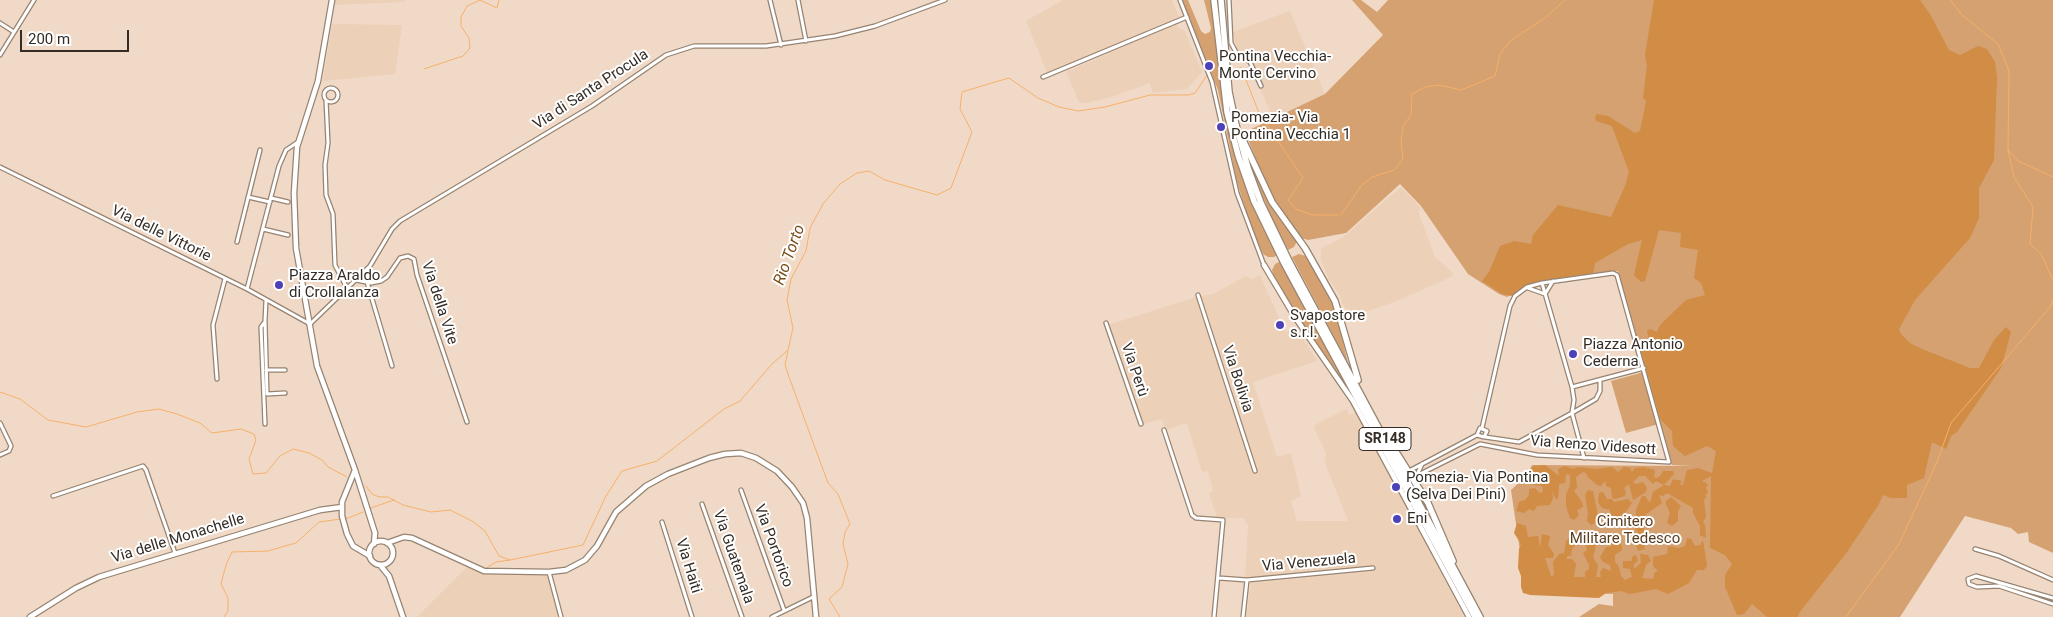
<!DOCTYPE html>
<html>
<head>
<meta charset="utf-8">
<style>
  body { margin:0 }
  #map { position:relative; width:2053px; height:617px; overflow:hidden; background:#f0dac7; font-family:Roboto,sans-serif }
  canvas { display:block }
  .scale { position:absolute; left:20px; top:30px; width:109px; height:22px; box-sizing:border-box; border:2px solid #342c25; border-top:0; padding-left:6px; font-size:15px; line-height:18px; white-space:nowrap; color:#342c25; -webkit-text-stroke:4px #fff; paint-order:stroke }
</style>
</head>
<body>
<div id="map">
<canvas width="2053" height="617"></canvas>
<div class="scale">200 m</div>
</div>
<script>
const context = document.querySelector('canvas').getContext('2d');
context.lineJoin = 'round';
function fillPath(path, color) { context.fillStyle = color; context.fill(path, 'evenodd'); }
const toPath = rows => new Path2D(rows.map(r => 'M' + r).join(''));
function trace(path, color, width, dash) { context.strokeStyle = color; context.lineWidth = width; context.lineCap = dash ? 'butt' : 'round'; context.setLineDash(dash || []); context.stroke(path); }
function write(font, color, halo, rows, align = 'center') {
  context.font = font + ' Roboto,sans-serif'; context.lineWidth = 4; context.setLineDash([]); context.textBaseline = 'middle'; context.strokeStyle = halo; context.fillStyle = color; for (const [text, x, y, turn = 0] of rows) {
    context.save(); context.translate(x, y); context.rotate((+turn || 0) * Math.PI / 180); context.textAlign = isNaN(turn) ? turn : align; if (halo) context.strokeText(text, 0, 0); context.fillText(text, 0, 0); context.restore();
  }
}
fillPath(toPath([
  [334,0,405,0,405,2,333,5],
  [1063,0,1172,0,1179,17,1047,73,1026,21],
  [1290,11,1325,94,1274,120,1259,87,1263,85,1254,65,1255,61,1237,50,1233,32],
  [1178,23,1177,27,1185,31,1202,72,1187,89,1153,93,1150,83,1111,97,1087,103,1079,102,1066,72],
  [332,24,402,25,395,74,323,81],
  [1401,187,1421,208,1418,211,1435,257,1453,273,1451,277,1397,301,1351,317,1342,303,1341,297,1329,280,1321,260,1321,248,1343,237],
  [1260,275,1285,332,1296,327,1317,361,1253,382,1277,457,1291,453,1301,496,1291,501,1297,521,1348,521,1325,463,1326,453,1313,426,1346,409,1350,415,1356,412,1464,617,1246,617,1251,583,1375,571,1374,566,1245,578,1248,525,1243,518,1217,518,1209,493,1213,491,1208,471,1202,472,1187,423,1165,430,1162,419,1143,424,1108,325,1196,297,1213,294,1246,276,1251,279],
  [467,567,487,573,548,575,559,617,417,617]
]), '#ecd0b7');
fillPath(toPath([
  [1182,0,1188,0,1201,31,1205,34,1210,32,1211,28,1204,0,1213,0,1231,137,1277,255,1274,257,1268,257,1263,254,1249,221,1237,182,1218,90],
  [1352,0,1361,0,1377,12,1388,0,2053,0,2053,553,2029,542,2028,532,2018,534,2011,528,1965,516,1900,617,1579,617,1599,604,1613,606,1613,594,1526,592,1511,490,1527,475,1532,465,1692,466,1672,465,1618,271,1545,280,1529,285,1507,297,1499,294,1468,274,1421,206,1400,184,1346,233,1308,240,1302,238,1290,224,1272,199,1245,132,1325,94,1383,35],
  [1253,164,1274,211,1297,241,1294,247,1288,250,1271,217,1250,165],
  [1299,254,1306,256,1311,262,1335,309,1348,363,1292,257],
  [1281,261,1355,399,1297,318,1275,280,1272,270,1275,264],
  [1644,372,1659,424,1626,433,1611,381]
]), '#d5a170');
fillPath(toPath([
  [1654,0,1920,0,1930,14,1949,50,1960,55,1978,46,1987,49,1995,62,1997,77,1994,160,1979,188,1979,218,1970,238,1915,300,1899,329,1901,334,1910,343,1922,349,1970,368,1979,368,1994,340,2006,327,2011,332,2001,368,1957,432,1951,436,1946,449,1932,442,1924,478,1907,485,1907,498,1891,498,1883,495,1879,504,1847,552,1799,613,1798,617,1767,617,1752,604,1744,614,1737,615,1725,587,1725,575,1732,564,1725,555,1710,548,1711,476,1702,481,1708,484,1706,488,1708,492,1705,495,1707,496,1704,500,1706,517,1703,522,1705,525,1706,538,1700,535,1700,526,1693,513,1693,508,1667,493,1663,496,1659,495,1662,503,1645,515,1644,531,1647,536,1643,540,1645,549,1638,551,1636,545,1637,540,1629,537,1629,529,1638,533,1635,528,1636,510,1642,496,1645,496,1650,503,1653,492,1664,485,1670,486,1673,479,1682,481,1680,485,1683,485,1687,470,1698,468,1712,473,1716,451,1707,446,1685,456,1673,446,1672,431,1660,419,1641,350,1646,350,1650,345,1647,331,1650,329,1657,332,1660,325,1686,300,1705,295,1701,283,1694,278,1698,250,1680,247,1681,233,1659,230,1645,281,1641,282,1634,275,1642,240,1628,244,1595,263,1593,273,1539,281,1526,285,1512,296,1502,294,1482,281,1489,272,1500,246,1514,241,1531,244,1533,235,1558,205,1611,217,1625,186,1629,172,1612,126,1596,121,1595,117,1597,114,1608,116,1635,133,1640,131,1646,101,1643,98,1647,65,1645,55],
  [1545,465,1559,476,1558,469,1565,466,1573,469,1578,467,1596,469,1612,467,1618,472,1624,467,1630,468,1632,472,1635,468,1643,467,1655,470,1654,477,1656,478,1660,476,1663,471,1673,471,1674,474,1664,485,1656,481,1653,484,1645,476,1639,476,1633,482,1636,484,1643,482,1647,488,1646,492,1633,500,1629,484,1624,488,1626,492,1625,496,1615,499,1612,498,1611,488,1606,486,1605,481,1601,486,1597,485,1588,477,1586,473,1583,472,1576,477,1577,487,1574,491,1582,502,1583,507,1577,510,1579,515,1574,520,1570,518,1566,506,1566,494,1570,486,1570,475,1566,474,1565,483,1559,484,1558,499,1555,498,1552,491,1553,498,1550,505,1537,506,1534,511,1529,509,1524,513,1516,511,1519,502,1525,500,1529,495,1529,489,1535,488,1539,493,1543,492,1542,486,1533,485,1529,474,1533,466],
  [1588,490,1593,491,1598,516,1598,522,1591,525,1587,521,1588,513,1585,495],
  [1603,492,1607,499,1612,499,1614,502,1628,499,1632,503,1615,527,1610,523,1610,510,1602,508,1598,502,1599,493],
  [1671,497,1681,506,1678,511,1678,521,1672,526,1667,523,1670,513,1665,502],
  [1517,523,1526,526,1528,537,1538,536,1540,548,1542,534,1550,536,1548,545,1554,554,1553,558,1545,558,1551,576,1554,575,1553,562,1559,554,1564,553,1566,541,1571,536,1578,542,1572,549,1571,556,1567,556,1567,559,1572,559,1576,564,1574,577,1585,577,1585,572,1589,569,1589,565,1583,553,1587,550,1585,544,1592,533,1597,534,1598,538,1593,557,1598,566,1596,577,1601,577,1600,572,1603,568,1611,571,1610,565,1603,562,1600,557,1606,547,1612,546,1610,539,1615,534,1622,546,1622,550,1615,555,1615,562,1619,567,1621,576,1625,580,1632,577,1630,569,1623,568,1623,561,1631,561,1633,556,1636,555,1638,561,1634,564,1634,569,1641,563,1640,554,1648,555,1651,561,1646,565,1642,578,1653,579,1655,572,1658,571,1653,566,1653,557,1667,554,1668,546,1679,548,1685,546,1687,538,1691,539,1695,546,1700,545,1703,540,1707,566,1704,570,1697,570,1689,583,1668,594,1656,589,1630,594,1621,591,1606,593,1599,598,1530,595,1523,593,1521,587,1521,576,1518,568,1519,549,1521,544,1514,533]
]), '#d18c45');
trace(toPath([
  [1950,0,1962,15,1998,44,2009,71,2008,150,2018,161,2053,177],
  [1241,67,1259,113,1303,178,1288,200,1296,209,1313,215,1338,215],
  [424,69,463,56,470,48,469,38,461,26,461,17,467,6,480,0,497,8,499,0],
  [2008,150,2014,177,2033,207,2030,244,2041,254,2053,280],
  [1341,215,1361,186,1372,177,1394,170,1403,159,1401,142,1403,126,1411,115,1412,94,1425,87,1439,85,1461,90,1495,76,1500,54,1510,41,1545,18,1565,0],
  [788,351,785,365,789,377,828,483,838,494,850,524,845,532,843,544,848,564,842,587,829,599,840,617],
  [0,392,20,399,48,420,86,427,137,412,159,409,177,414,200,423,212,433,241,429,254,434,256,440,249,459,253,474,266,473,280,456,293,449,309,453,322,460,328,467,347,477],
  [366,486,372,494,379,497,388,497,403,505,431,512,450,510,472,521,485,531,499,556,510,560,583,545,606,496,622,471,657,461,724,409,740,401,772,364,788,350,793,328,787,300,791,279,806,251,810,228,823,204,840,184,857,173,869,171,885,180,937,195,951,188,972,132,960,109,962,92,995,82,1009,78,1038,98,1059,107,1078,111,1105,107,1150,95,1188,95,1195,93,1207,75],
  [371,508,394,500],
  [485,569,496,562,510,560],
  [224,617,228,611,228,598,221,584,226,565,232,552,268,551,285,546,296,543,319,522,348,518,363,512],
  [1846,617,1899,544,1937,462,1951,423,2050,307,2053,300]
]), '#f7af69', 1);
const street = toPath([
  [770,0,781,45],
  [798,0,806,41],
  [1180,0,1212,82,1237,193,1264,265],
  [1229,0,1231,43,1237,54,1250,62,1261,86],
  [0,23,14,32],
  [0,55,34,0],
  [1043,77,1187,17],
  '324 95a7 7 0 1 1 14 0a7 7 0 1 1-14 0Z',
  [326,100,328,143,325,165,326,195,333,214,335,265,347,288],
  [0,167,247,289,310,324,370,266,392,229,400,221,592,106,666,55,694,46,766,46,835,36,875,26,945,0],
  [248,197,270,202],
  [271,198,288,202],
  [263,229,288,235],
  [237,242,260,150],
  [356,280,371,283,381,281,387,277,400,258,408,256,414,259,417,275,467,422],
  [367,282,392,366],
  [1528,288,1545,294,1553,281],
  [247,289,279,166,286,150,298,142],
  [1198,295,1255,471],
  [266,300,265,321,267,394,285,393],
  [264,323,261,327,265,424],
  [1106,323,1141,424],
  [266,370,285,370],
  [217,379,213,325,225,279],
  [1572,387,1644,368],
  [0,423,11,446,9,451,0,455],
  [1164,430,1192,515,1196,518,1223,520,1214,617],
  [1485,437,1519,442,1572,413,1574,400,1572,387,1542,283],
  [1584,458,1572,413,1596,399,1600,391,1600,380],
  [1409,471,1477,435,1480,428,1487,431,1484,437,1477,435],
  [1416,476,1480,444,1537,455,1669,462,1617,275,1613,273,1542,283,1527,287,1515,296,1510,306,1482,428],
  [1416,477,1422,464],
  [741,490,784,610],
  [53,496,143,466,146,470,175,553],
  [702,504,742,617],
  [662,522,692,617],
  [1975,549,1999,556,2053,580],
  [549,572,561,617],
  [1219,578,1247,580,1373,568],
  [2053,598,1976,576,1968,579,1969,584,1977,587,1999,586,2053,604],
  [772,617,813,597],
  [1243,617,1247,580]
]);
const secondary = toPath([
  [332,0,318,81,297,147,294,193,296,248,317,366,355,470,375,533,374,544],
  [1264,265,1295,317,1353,401,1469,617],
  [355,470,342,502,342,516,347,534,353,546,370,556],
  '369 553a12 12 0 1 1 24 0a12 12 0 1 1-24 0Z',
  [387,543,404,537,412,538,484,571,549,572,566,570,585,560,597,546,616,512,646,486,668,474,709,458,725,454,741,453,756,458,777,471,792,487,803,503,807,518,816,617],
  [380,565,389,576,403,617],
  [30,617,76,588,99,577,320,510,342,507]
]);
const highway = toPath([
  [1214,0,1227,112,1238,155,1254,201,1284,263,1475,617],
  [1221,0,1229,92,1236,125,1248,168,1261,203,1289,261,1480,617],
  [1242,138,1272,202,1305,248,1335,301,1358,380],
  [1396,452,1428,503,1453,561]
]);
trace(street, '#978371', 5.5);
trace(secondary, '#978371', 7);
trace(highway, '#978371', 8);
trace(street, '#fff', 3);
trace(secondary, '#fff', 4.5);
trace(highway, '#fff', 5.5);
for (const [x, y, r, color] of [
  [1209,66,5,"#4c41b8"],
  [1221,127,5,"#4c41b8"],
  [279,285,5,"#4c41b8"],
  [1280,325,5,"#4c41b8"],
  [1573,354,5,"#4c41b8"],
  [1396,487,5,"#4c41b8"],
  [1397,519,5,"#4c41b8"]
]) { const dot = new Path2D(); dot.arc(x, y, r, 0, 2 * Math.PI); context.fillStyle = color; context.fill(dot); trace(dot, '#fff', 2); }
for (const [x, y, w] of [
  [1385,439,52]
]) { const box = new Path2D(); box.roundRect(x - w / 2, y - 11.5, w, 23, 4); context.fillStyle = '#fff'; context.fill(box); trace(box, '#342c25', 1); }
write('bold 14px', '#342c25', null, [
  ["SR148",1385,439]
]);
write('15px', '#342c25', '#fff', [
  ["Pontina Vecchia-",1219,57],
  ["Monte Cervino",1219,74],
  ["Pomezia- Via",1231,118],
  ["Pontina Vecchia 1",1231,135],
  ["Piazza Araldo",289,276],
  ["di Crollalanza",289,293],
  ["Svapostore",1290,316],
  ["s.r.l.",1290,333],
  ["Piazza Antonio",1583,345],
  ["Cederna",1583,362],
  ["Pomezia- Via Pontina",1406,478],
  ["(Selva Dei Pini)",1406,495],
  ["Eni",1407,519]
], 'left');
write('15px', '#342c25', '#fff', [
  ["Via di Santa Procula",591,90,-33],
  ["Via delle Vittorie",161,234,26],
  ["Via della Vite",439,303,72],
  ["Via Perù",1134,370,71],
  ["Via Bolivia",1237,379,72],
  ["Via Renzo Videsott",1593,446,4],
  ["Via delle Monachelle",178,539,-17],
  ["Via Portorico",773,546,70],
  ["Via Guatemala",733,557,71],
  ["Via Venezuela",1309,563,-5],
  ["Via Haiti",688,566,73]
]);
write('15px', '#5b3d1f', '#fff', [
  ["Cimitero",1625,522],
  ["Militare Tedesco",1625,539]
]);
write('italic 16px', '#7a4b17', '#fff', [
  ["Rio Torto",790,255,-70]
]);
</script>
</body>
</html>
